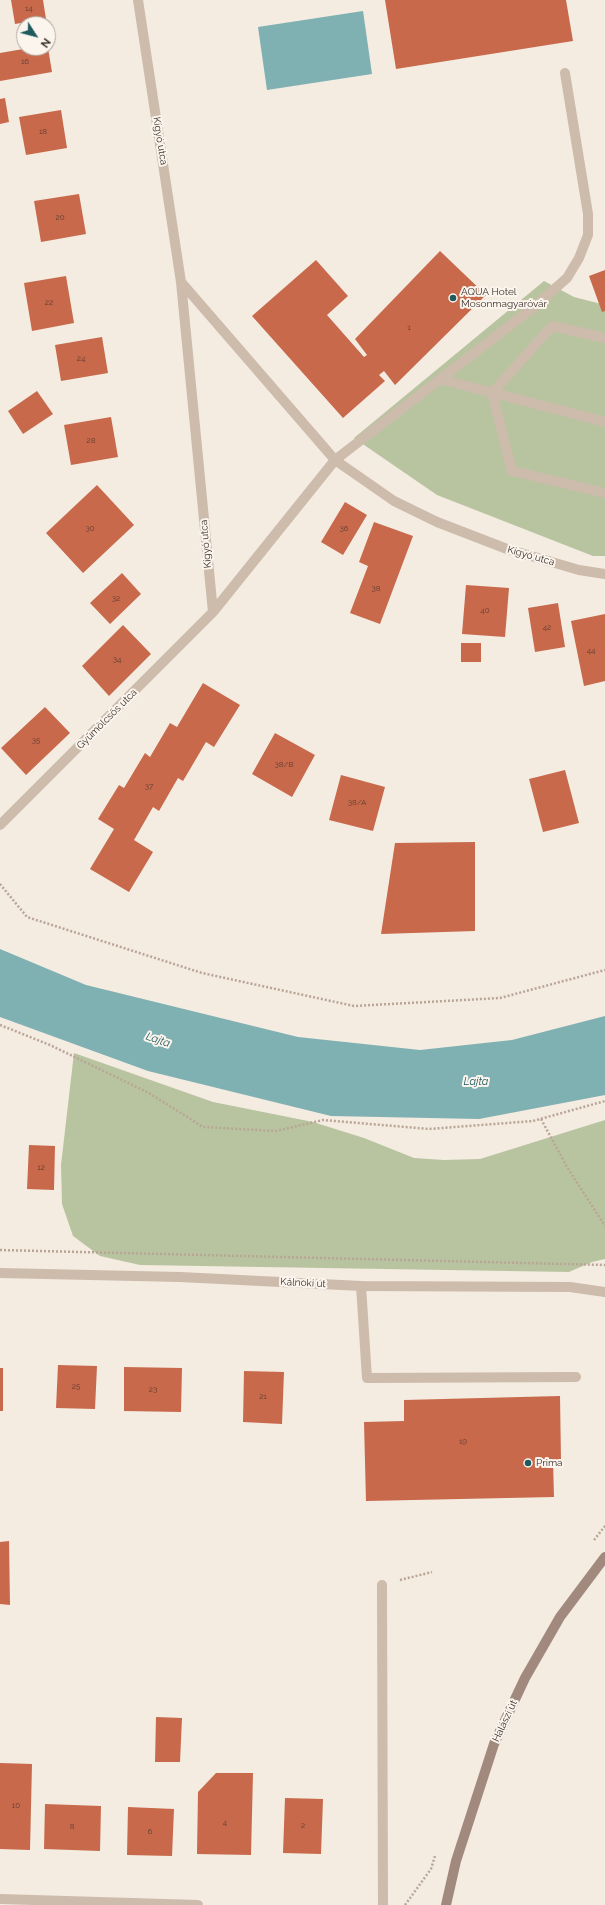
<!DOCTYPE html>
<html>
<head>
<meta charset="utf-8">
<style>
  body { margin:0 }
  #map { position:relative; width:605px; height:1905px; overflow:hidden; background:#f4ebe1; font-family:Raleway,sans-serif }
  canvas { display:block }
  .north { position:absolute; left:16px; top:16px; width:40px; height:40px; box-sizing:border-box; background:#fbf5ee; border:1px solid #aea6a0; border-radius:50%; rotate:126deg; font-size:11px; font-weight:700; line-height:16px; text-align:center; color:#3b302b }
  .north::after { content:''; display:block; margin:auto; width:14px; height:18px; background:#1f5a5e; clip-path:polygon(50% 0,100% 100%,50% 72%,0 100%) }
</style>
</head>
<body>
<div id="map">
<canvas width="605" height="1905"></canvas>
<div class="north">N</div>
</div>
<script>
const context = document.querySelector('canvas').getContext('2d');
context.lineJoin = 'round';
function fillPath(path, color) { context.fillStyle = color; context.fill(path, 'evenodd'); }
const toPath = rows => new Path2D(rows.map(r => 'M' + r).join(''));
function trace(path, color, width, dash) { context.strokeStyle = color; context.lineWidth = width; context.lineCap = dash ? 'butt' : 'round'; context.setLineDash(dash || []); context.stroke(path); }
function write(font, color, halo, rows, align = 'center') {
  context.font = font + ' Raleway,sans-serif'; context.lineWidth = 4; context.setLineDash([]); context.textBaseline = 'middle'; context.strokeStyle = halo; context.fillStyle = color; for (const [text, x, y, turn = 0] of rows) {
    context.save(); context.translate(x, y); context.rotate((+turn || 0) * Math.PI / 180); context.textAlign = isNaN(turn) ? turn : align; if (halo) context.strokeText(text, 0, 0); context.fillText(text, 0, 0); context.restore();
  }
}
fillPath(toPath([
  [544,281,574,297,605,305,605,556,593,556,437,495,354,438],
  [74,1053,213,1102,313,1122,364,1138,414,1158,444,1160,480,1159,605,1120,605,1259,592,1262,569,1272,140,1265,100,1256,73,1236,62,1204,61,1165]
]), '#b8c4a0');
fillPath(toPath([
  [363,11,372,74,267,90,258,27],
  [0,949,86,985,298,1037,420,1050,512,1040,605,1016,605,1095,479,1119,331,1116,148,1071,0,1017]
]), '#7fb0b2');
fillPath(toPath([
  [11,0,43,0,46,19,15,24],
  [385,0,566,0,573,41,396,69],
  [29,48,48,48,52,72,0,81,0,53],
  [5,98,9,122,0,124,0,99],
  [61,110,67,148,26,155,19,117],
  [79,194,86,234,41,242,34,201],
  [440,251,486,295,395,385,384,371,379,375,385,381,343,418,252,316,316,260,348,296,327,315,364,357,367,355,355,339],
  [605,270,605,311,602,312,589,276],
  [66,276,74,323,32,331,24,283],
  [102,337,108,373,61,381,55,345],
  [37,391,53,414,23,434,8,411],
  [111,417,118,457,71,465,64,425],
  [97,485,134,525,83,573,46,533],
  [345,502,367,515,343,555,321,542],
  [374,522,413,536,380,624,350,613,368,566,359,562],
  [122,573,141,594,110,624,90,603],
  [466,585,509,588,505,637,462,634],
  [558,603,565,647,535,652,528,608],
  [605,614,605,681,584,686,571,621],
  [123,625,151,654,109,696,82,666],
  [461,643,481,643,481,662,461,662],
  [203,683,240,705,214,747,206,742,183,781,178,778,159,811,153,807,134,840,153,852,129,892,90,869,114,829,98,819,119,785,124,788,145,753,150,757,170,723,177,727],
  [45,707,70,733,26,775,1,748],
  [275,733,315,755,292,797,252,774],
  [565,770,579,823,543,832,529,779],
  [341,775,385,787,373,831,329,820],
  [475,842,475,931,381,934,395,843],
  [29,1145,55,1146,54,1190,27,1189],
  [58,1365,97,1366,95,1409,56,1408],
  [124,1367,182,1368,181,1412,124,1411],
  [0,1368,3,1368,3,1411,0,1411],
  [244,1371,284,1372,282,1424,243,1422],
  [560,1396,561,1461,553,1461,554,1497,366,1501,364,1422,404,1421,404,1400],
  [9,1541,10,1605,0,1604,0,1542],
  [156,1717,182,1718,180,1762,155,1762],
  [0,1763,32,1764,30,1850,0,1849],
  [216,1773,253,1773,251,1855,197,1854,198,1792],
  [285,1798,323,1799,321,1854,283,1853],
  [45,1804,101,1806,100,1851,44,1849],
  [128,1807,174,1809,172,1856,127,1855]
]), '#c8694b');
trace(toPath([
  [0,884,27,917,202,973,354,1006,500,998,605,970],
  [0,1025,50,1045,149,1093,203,1127,276,1131,323,1120,429,1129,533,1121,605,1101],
  [541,1119,567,1167,605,1226],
  [0,1250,605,1265],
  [594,1540,605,1526],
  [400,1580,432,1572],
  [405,1905,431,1869,435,1856]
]), '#b9a596', 2.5, [2, 2]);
trace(toPath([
  [605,338,552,326,492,393,512,471,605,493],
  [440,379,605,422],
  [335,460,534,307,567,278,579,258,588,235,588,214,565,73],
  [361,1286,367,1378,576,1377],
  [382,1585,383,1905]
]), '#cdbbac', 10);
trace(toPath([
  [138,0,181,282,213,612],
  [181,282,335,460,394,501,437,522,507,549,579,570,605,574],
  [0,825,213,612,335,460],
  [0,1899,198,1905]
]), '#cdbbac', 10);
trace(toPath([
  [0,1273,180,1277,361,1286,570,1287,605,1292]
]), '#cdbbac', 10);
trace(toPath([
  [446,1905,456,1861,494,1744,525,1678,560,1617,605,1557]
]), '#a18a7d', 10);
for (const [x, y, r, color] of [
  [453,298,4,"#1f5a5e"],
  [528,1463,4,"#1f5a5e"]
]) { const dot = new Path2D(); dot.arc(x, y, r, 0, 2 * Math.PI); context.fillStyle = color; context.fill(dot); trace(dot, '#fbf5ee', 1.5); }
write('8px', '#5e3e33', null, [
  ["14",29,9],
  ["16",25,62],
  ["18",43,132],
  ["20",60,218],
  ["22",49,303],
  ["1",409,328],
  ["24",81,359],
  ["28",91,441],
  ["30",90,529],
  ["36",344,529],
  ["38",376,589],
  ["32",116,599],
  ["40",485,611],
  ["42",547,628],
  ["44",591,651],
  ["34",117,660],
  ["35",36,741],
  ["38/B",284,765],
  ["37",149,787],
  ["38/A",357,803],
  ["12",41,1168],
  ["25",76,1387],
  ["23",153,1390],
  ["21",263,1397],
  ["19",463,1442],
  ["10",16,1806],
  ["4",225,1823],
  ["2",303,1826],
  ["8",72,1827],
  ["6",150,1832]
]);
write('10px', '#3b302b', '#fbf5ee', [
  ["Kígyó utca",160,141,81],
  ["Kígyó utca",206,544,-95],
  ["Kígyó utca",531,556,16],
  ["Gyümölcsös utca",107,719,-45],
  ["Kálnoki út",303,1283,3],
  ["Halászi út",505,1721,-65]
]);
write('10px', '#3b302b', '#fbf5ee', [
  ["AQUA Hotel",461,292],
  ["Mosonmagyaróvár",461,304],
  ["Prima",536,1463]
], 'left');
write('italic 11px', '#1f5a5e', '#fbf5ee', [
  ["Lajta",158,1040,18],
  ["Lajta",476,1082]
]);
</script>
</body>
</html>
